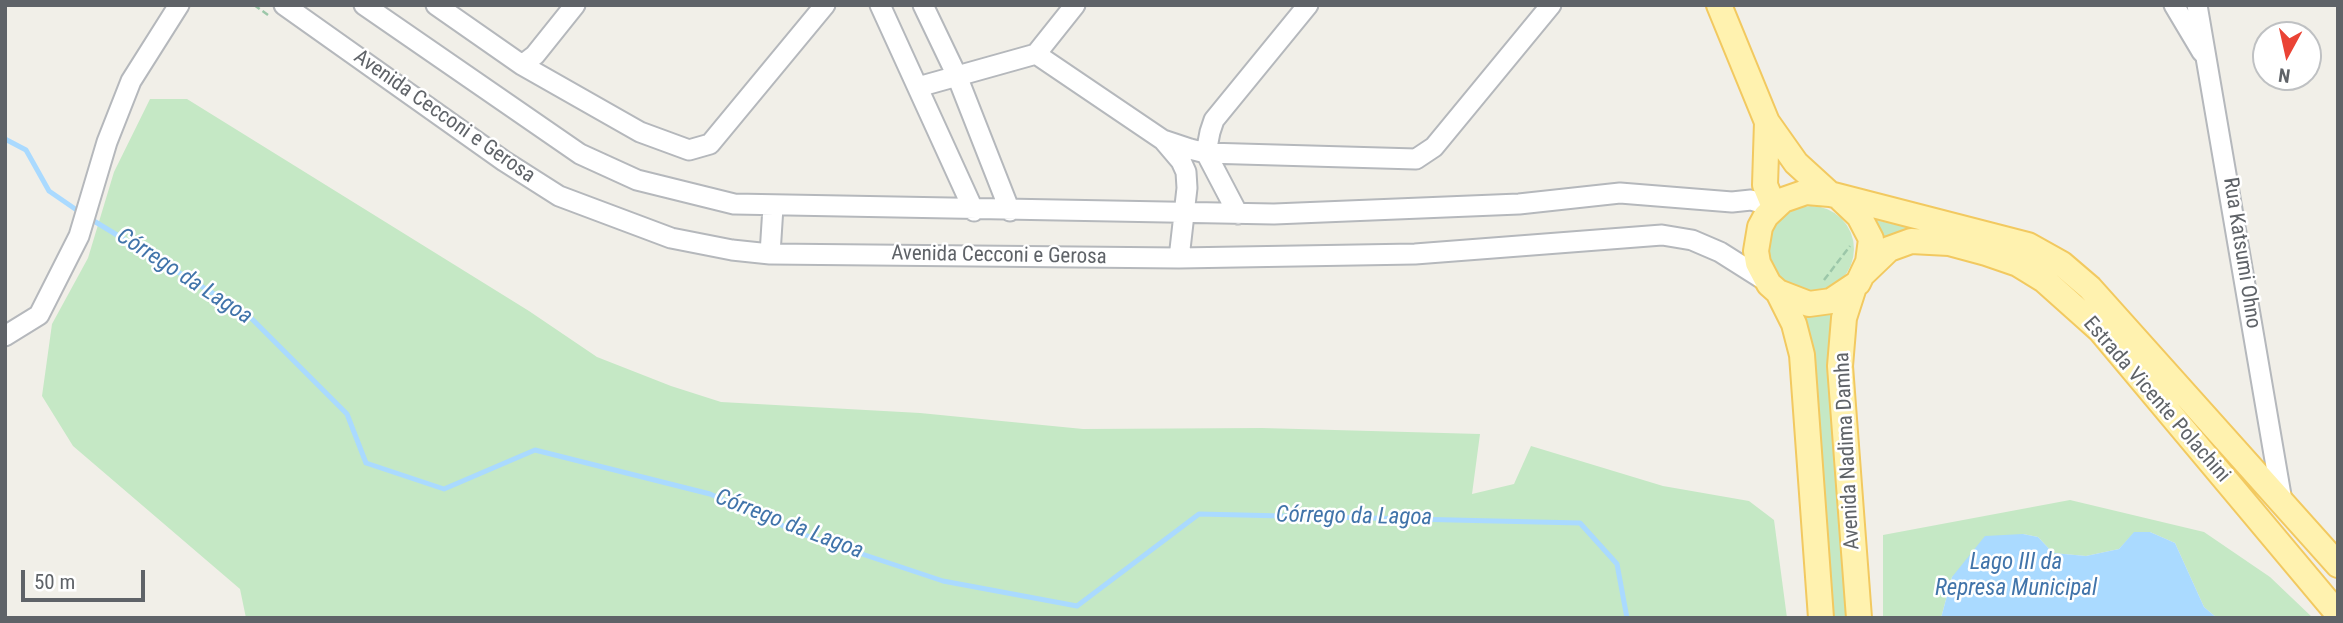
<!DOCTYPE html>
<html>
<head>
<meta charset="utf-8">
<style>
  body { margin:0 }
  #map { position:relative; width:2343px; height:623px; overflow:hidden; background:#f1efe8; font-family:"Roboto Condensed",sans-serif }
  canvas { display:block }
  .frame { position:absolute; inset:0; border:7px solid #5f6368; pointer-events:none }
  .north { position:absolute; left:2252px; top:21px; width:70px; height:70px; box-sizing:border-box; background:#fff; border:2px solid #bfc1c3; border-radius:50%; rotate:188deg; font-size:19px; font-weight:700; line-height:28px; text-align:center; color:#5f6368 }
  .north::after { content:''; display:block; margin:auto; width:24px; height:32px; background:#ea4335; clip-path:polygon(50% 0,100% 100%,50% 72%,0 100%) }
  .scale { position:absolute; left:21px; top:570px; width:124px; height:32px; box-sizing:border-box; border:4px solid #5f6368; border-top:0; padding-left:9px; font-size:21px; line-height:24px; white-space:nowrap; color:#5f6368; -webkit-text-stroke:5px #fff; paint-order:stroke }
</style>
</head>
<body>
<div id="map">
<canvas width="2343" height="623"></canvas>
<div class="frame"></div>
<div class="north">N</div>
<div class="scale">50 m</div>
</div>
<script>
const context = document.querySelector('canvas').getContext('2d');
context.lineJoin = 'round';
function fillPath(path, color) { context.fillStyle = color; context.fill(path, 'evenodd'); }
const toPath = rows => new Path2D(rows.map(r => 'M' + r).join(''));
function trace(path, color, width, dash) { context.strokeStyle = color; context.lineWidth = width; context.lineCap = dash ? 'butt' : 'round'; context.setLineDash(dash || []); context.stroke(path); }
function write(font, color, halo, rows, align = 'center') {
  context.font = font + ' "Roboto Condensed",sans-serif'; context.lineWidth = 5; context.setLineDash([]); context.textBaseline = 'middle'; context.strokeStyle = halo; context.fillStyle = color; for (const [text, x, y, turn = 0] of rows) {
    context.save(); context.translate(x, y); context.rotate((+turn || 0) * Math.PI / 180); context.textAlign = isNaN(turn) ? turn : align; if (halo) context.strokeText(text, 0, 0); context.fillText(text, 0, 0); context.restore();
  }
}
fillPath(toPath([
  [150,99,187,99,529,311,597,357,671,386,721,402,920,413,1083,429,1262,428,1480,434,1472,494,1514,484,1531,446,1663,486,1749,501,1774,520,1787,618,246,618,240,589,73,446,42,396,52,324,88,258,114,172],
  '1768 249a43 43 0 1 1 86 0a43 43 0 1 1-86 0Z',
  [1875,220,1916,229,1911,237,1882,249],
  [1836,309,1850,618,1833,618,1825,516,1798,312],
  [2070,500,2204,532,2270,577,2313,618,2217,618,2204,607,2175,543,2150,532,2135,532,2119,549,2086,556,2053,553,2038,537,2023,534,1952,577,1941,618,1883,618,1883,535]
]), '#c5e8c5');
fillPath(toPath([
  [2134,532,2150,532,2175,543,2204,607,2217,618,1941,618,1952,577,1985,536,2023,534,2038,537,2053,553,2086,556,2119,549]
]), '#aadaff');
trace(toPath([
  [5,139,26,150,49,191,81,213],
  [89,218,247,314,347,414,366,463,444,489,535,450,710,494,802,534,943,581,1077,606,1199,514,1580,523,1617,564,1627,618]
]), '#aadaff', 5);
const minor = toPath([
  [284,5,504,161,559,196,671,238,732,250,770,254,1179,258,1415,254,1662,235,1692,240,1720,252,1769,283],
  [364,5,580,154,637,180,734,204,1274,214,1519,204,1620,193,1732,202,1751,200,1774,207],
  [436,5,522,65,640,132,689,150,710,144,825,5],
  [880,5,974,211],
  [923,5,957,76,1010,211],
  [2174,5,2202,52],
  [2197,5,2282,501],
  [1036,54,1075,5],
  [522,65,535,55,575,5],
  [918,87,1036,54,1163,140,1190,149,1206,153,1416,159,1434,147,1551,5],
  [1164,141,1181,161,1186,172,1187,188,1179,258],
  [1238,214,1206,153,1210,132,1214,120,1308,5],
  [770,254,773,207],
  [5,336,39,315,79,236,107,142,131,81,179,5]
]);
const major = toPath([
  [1719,5,1767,122,1796,163,1830,194],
  [1767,122,1765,185,1774,207],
  [1841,199,1859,216,1871,239,1868,262,1858,283,1831,301,1809,304,1778,292,1769,284,1758,263,1756,251,1760,227,1766,216,1783,200,1806,192,1830,194,2028,245,2062,264,2090,288,2338,565],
  [1864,273,1889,249,1911,241,1949,243,1986,253,2018,264,2044,280,2100,330,2338,614],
  [1854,287,1844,318,1840,366,1859,618],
  [1778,292,1794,324,1802,355,1821,618]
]);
trace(minor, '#b5b8bc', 23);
trace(major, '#f2c960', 28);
trace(toPath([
  [254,5,268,15],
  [1824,280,1850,246]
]), '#9cc7a9', 2.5, [7, 3.5]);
trace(minor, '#fff', 19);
trace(major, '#fff2af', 24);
write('21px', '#5f6368', '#fff', [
  ["Avenida Cecconi e Gerosa",444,117,35],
  ["Rua Katsumi Ohno",2241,253,81],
  ["Avenida Cecconi e Gerosa",999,256,1],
  ["Estrada Vicente Polachini",2156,400,49],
  ["Avenida Nadima Damha",1848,451,-93]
]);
write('italic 23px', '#4174aa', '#fff', [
  ["Córrego da Lagoa",184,277,33],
  ["Córrego da Lagoa",1354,517,1],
  ["Córrego da Lagoa",789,525,21],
  ["Lago III da",2016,563],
  ["Represa Municipal",2016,589]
]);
</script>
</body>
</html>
